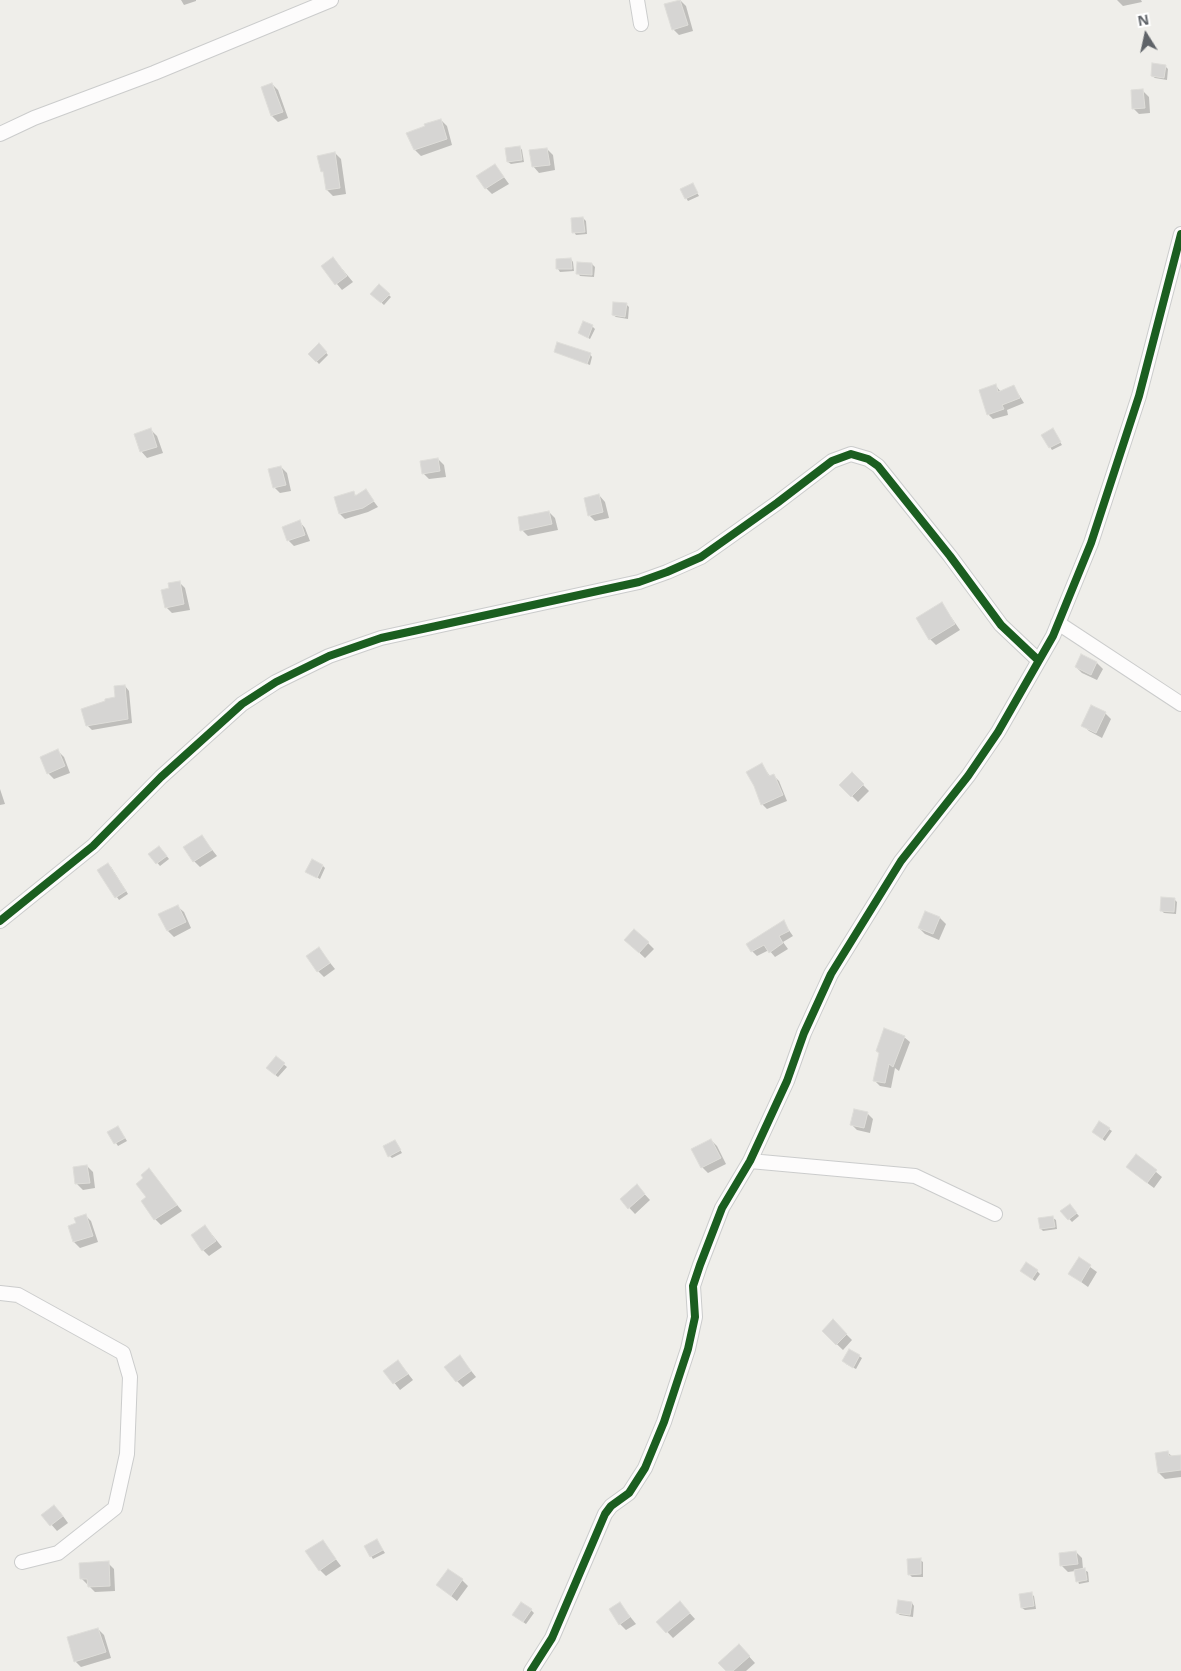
<!DOCTYPE html>
<html>
<head>
<meta charset="utf-8">
<style>
  body { margin:0 }
  #map { position:relative; width:1181px; height:1671px; overflow:hidden; background:#efeeea; font-family:"Noto Sans",sans-serif }
  canvas { display:block }
  .north { position:absolute; left:1121px; top:10px; width:50px; height:50px; -webkit-text-stroke:4px #fff; paint-order:stroke; rotate:350deg; font-size:14px; font-weight:700; line-height:20px; text-align:center; color:#5f6368 }
  .north::after { content:''; display:block; margin:auto; width:18px; height:22px; background:#5f6368; clip-path:polygon(50% 0,100% 100%,50% 72%,0 100%) }
</style>
</head>
<body>
<div id="map">
<canvas width="1181" height="1671"></canvas>
<div class="north">N</div>
</div>
<script>
const context = document.querySelector('canvas').getContext('2d');
context.lineJoin = 'round';
function fillPath(path, color) { context.fillStyle = color; context.fill(path, 'evenodd'); }
const toPath = rows => new Path2D(rows.map(r => 'M' + r).join(''));
function trace(path, color, width, dash) { context.strokeStyle = color; context.lineWidth = width; context.lineCap = dash ? 'butt' : 'round'; context.setLineDash(dash || []); context.stroke(path); }
fillPath(toPath([
  [181,0,196,0,196,1,184,5],
  [680,0,686,6,693,31,679,35,673,29],
  [1117,0,1141,0,1142,2,1123,6],
  [1165,66,1168,69,1167,80,1155,78,1152,76],
  [272,84,278,90,288,118,278,122,272,116],
  [1143,91,1149,97,1150,113,1139,114,1133,108],
  [441,120,447,126,452,145,421,156,415,150],
  [520,147,522,150,524,162,511,164,508,162],
  [547,149,553,155,555,170,539,173,533,166],
  [335,153,341,159,346,194,333,196,327,190,325,174,322,171],
  [495,165,509,184,492,194,486,188],
  [692,184,699,196,688,201,686,198],
  [583,218,586,221,587,234,576,235,574,232],
  [333,258,353,282,342,290,322,266],
  [571,259,573,262,574,271,560,272,558,269],
  [592,264,595,267,594,277,580,276,578,273],
  [379,286,391,297,384,305,372,294],
  [626,304,629,307,628,319,616,317,613,315],
  [592,326,595,329,590,339,579,333],
  [319,345,328,355,319,364,310,354],
  [555,352,590,354,592,357,590,365],
  [996,386,1001,392,1014,387,1024,403,1007,410,1008,415,993,419,988,414],
  [151,430,157,436,163,453,147,458,141,451],
  [1053,430,1062,445,1052,450,1050,447],
  [438,459,444,465,446,477,429,479,423,473],
  [281,467,287,473,291,491,280,493,274,487],
  [366,491,378,507,368,512,345,519,340,514,353,493,357,496],
  [599,495,605,502,609,518,595,521,589,515],
  [549,512,555,518,558,530,528,536,522,530],
  [299,521,305,528,310,541,294,546,288,540],
  [179,582,185,588,190,610,172,613,166,607],
  [942,604,960,630,936,645,930,639],
  [1081,656,1097,663,1103,669,1097,680,1082,673,1076,667],
  [125,686,129,691,132,723,92,730,87,725,117,698],
  [1105,713,1111,719,1102,738,1089,731,1083,725],
  [58,751,64,757,70,773,54,779,48,773],
  [761,765,771,777,774,776,779,781,787,801,767,809,762,804,755,786],
  [852,774,869,791,858,802,841,785],
  [0,789,5,804,0,805],
  [202,837,217,856,200,867,194,861],
  [162,850,169,859,160,866,150,854],
  [323,866,325,868,320,879,307,872],
  [111,867,128,894,119,900,98,870],
  [1174,899,1177,902,1176,914,1164,913,1161,910],
  [177,906,184,912,191,928,174,937,168,931,160,915],
  [940,918,946,924,939,940,925,934,919,928],
  [783,922,793,936,783,942,788,949,775,957,769,950,757,956,752,951],
  [648,943,654,949,645,958,632,946],
  [319,949,335,969,324,977,318,971],
  [904,1037,910,1042,899,1071,895,1068,891,1088,880,1086,874,1080],
  [276,1058,287,1067,278,1077,270,1071],
  [867,1113,873,1119,870,1133,857,1130,851,1124],
  [118,1127,127,1141,118,1146,109,1132],
  [1109,1129,1112,1131,1105,1141,1096,1134],
  [711,1140,717,1146,726,1164,708,1173,702,1167],
  [395,1141,402,1153,392,1158,390,1156],
  [1137,1156,1162,1177,1154,1188,1134,1173],
  [87,1166,93,1172,95,1188,83,1190,77,1184],
  [149,1170,182,1211,161,1225,155,1219,148,1197,145,1179],
  [637,1186,650,1200,635,1214,621,1199],
  [1072,1208,1079,1216,1072,1222,1062,1211],
  [85,1215,91,1221,98,1242,80,1248,74,1242,78,1224],
  [1053,1218,1056,1220,1057,1229,1043,1231,1041,1229],
  [205,1226,222,1247,209,1256,203,1250],
  [1079,1259,1097,1272,1088,1287,1070,1274],
  [1037,1271,1040,1274,1035,1281,1024,1273],
  [833,1321,852,1340,843,1350,823,1331],
  [859,1356,862,1358,856,1369,846,1364],
  [460,1357,476,1377,463,1387,457,1381],
  [398,1361,413,1380,400,1390,385,1371],
  [1167,1452,1173,1457,1181,1456,1181,1477,1165,1479,1159,1473],
  [60,1512,68,1523,57,1531,43,1515],
  [322,1541,341,1566,326,1576,320,1570],
  [377,1541,385,1553,373,1559,371,1556],
  [1076,1552,1082,1558,1083,1569,1088,1572,1089,1582,1079,1584,1075,1571,1068,1572,1062,1566],
  [920,1560,923,1562,923,1577,912,1577,909,1574],
  [108,1563,114,1569,115,1591,95,1592,81,1578],
  [462,1580,468,1586,457,1601,438,1585],
  [1031,1594,1034,1596,1036,1609,1025,1610,1022,1608],
  [912,1603,914,1606,913,1617,900,1615,897,1613],
  [620,1604,636,1624,626,1630,620,1624],
  [686,1609,695,1619,673,1638,658,1622],
  [531,1610,534,1613,526,1624,517,1618],
  [98,1629,104,1635,111,1658,81,1667,75,1661],
  [745,1652,755,1663,746,1671,727,1671]
]), '#0003');
const building = toPath([
  [680,0,688,25,672,30,664,4,680,0],
  [1152,63,1166,65,1164,78,1151,76,1152,63],
  [272,83,283,112,271,116,261,87,272,83],
  [1143,89,1145,108,1132,109,1131,90,1143,89],
  [441,119,447,139,414,150,406,133,425,126,424,124,441,119],
  [520,146,522,160,507,162,505,148,520,146],
  [547,148,550,165,532,167,529,150,547,148],
  [335,152,340,188,326,190,323,171,321,172,317,156,335,152],
  [495,164,504,177,485,189,476,176,495,164],
  [693,183,698,193,685,199,680,189,693,183],
  [583,217,585,232,572,233,571,218,583,217],
  [333,257,347,276,335,285,321,266,333,257],
  [571,258,572,269,556,269,556,259,571,258],
  [577,262,592,263,592,275,576,274,577,262],
  [379,284,390,294,381,303,370,294,379,284],
  [613,302,627,303,625,317,612,315,613,302],
  [583,321,593,325,588,338,578,333,583,321],
  [557,342,591,353,587,364,554,352,557,342],
  [319,343,327,352,316,362,308,354,319,343],
  [996,384,998,392,1014,385,1020,398,1002,405,1004,409,987,415,979,390,996,384],
  [151,428,157,447,140,452,134,434,151,428],
  [1053,428,1061,442,1049,448,1041,435,1053,428],
  [438,458,440,471,422,474,420,461,438,458],
  [281,466,286,485,273,488,268,469,281,466],
  [366,489,374,501,363,508,339,514,334,497,354,491,355,496,366,489],
  [599,494,603,512,588,516,584,498,599,494],
  [549,511,552,524,520,531,518,517,549,511],
  [300,520,305,535,287,541,282,527,300,520],
  [180,581,184,604,165,608,161,590,169,588,168,583,180,581],
  [942,602,955,624,929,640,916,618,942,602],
  [1081,654,1097,662,1091,675,1075,667,1081,654],
  [125,685,128,719,86,726,81,709,105,701,105,699,115,697,114,686,125,685],
  [1091,705,1106,712,1096,733,1081,726,1091,705],
  [58,749,65,766,47,774,40,757,58,749],
  [762,763,769,776,774,774,783,795,761,805,754,786,746,772,762,763],
  [852,772,864,784,851,797,839,785,852,772],
  [202,835,212,850,193,862,183,847,202,835],
  [159,846,167,856,156,864,148,854,159,846],
  [312,859,323,865,317,878,305,872,312,859],
  [108,863,126,891,115,898,97,870,108,863],
  [1161,897,1175,898,1174,912,1160,911,1161,897],
  [178,905,186,922,167,931,158,914,178,905],
  [925,911,940,917,933,934,918,928,925,911],
  [784,920,789,931,779,936,783,943,769,953,764,945,751,952,746,944,784,920],
  [634,929,649,942,639,953,624,940,634,929],
  [319,947,330,963,317,972,306,956,319,947],
  [884,1028,905,1036,893,1067,889,1064,885,1083,873,1081,879,1053,876,1051,884,1028],
  [276,1056,285,1063,275,1075,266,1068,276,1056],
  [854,1109,868,1112,864,1128,850,1125,854,1109],
  [1099,1121,1110,1128,1102,1139,1092,1132,1099,1121],
  [118,1126,125,1138,114,1144,107,1132,118,1126],
  [711,1139,721,1158,701,1168,691,1149,711,1139],
  [395,1140,401,1150,388,1157,383,1146,395,1140],
  [1136,1154,1157,1170,1147,1183,1126,1167,1136,1154],
  [87,1165,90,1183,75,1184,73,1167,87,1165],
  [149,1168,177,1205,154,1220,141,1201,146,1197,136,1184,143,1178,141,1175,149,1168],
  [637,1184,645,1194,628,1209,620,1199,637,1184],
  [1070,1204,1077,1213,1068,1220,1060,1211,1070,1204],
  [86,1214,93,1236,73,1242,68,1226,76,1223,74,1218,86,1214],
  [1053,1216,1055,1227,1040,1229,1038,1218,1053,1216],
  [205,1225,216,1241,202,1251,191,1235,205,1225],
  [1079,1257,1091,1265,1081,1282,1068,1274,1079,1257],
  [1026,1262,1038,1270,1032,1279,1020,1271,1026,1262],
  [833,1319,847,1334,836,1345,822,1331,833,1319],
  [849,1349,860,1355,853,1368,842,1361,849,1349],
  [460,1355,471,1371,456,1382,444,1367,460,1355],
  [398,1360,408,1374,393,1384,383,1371,398,1360],
  [1168,1451,1169,1456,1181,1455,1181,1470,1158,1473,1155,1453,1168,1451],
  [54,1505,63,1516,50,1526,41,1515,54,1505],
  [377,1539,383,1550,370,1557,364,1546,377,1539],
  [323,1540,336,1559,319,1571,305,1551,323,1540],
  [1076,1551,1078,1564,1060,1566,1059,1553,1076,1551],
  [921,1558,921,1574,908,1575,907,1559,921,1558],
  [109,1561,110,1586,88,1587,87,1579,80,1579,79,1563,109,1561],
  [1085,1568,1087,1580,1076,1582,1074,1570,1085,1568],
  [448,1569,463,1579,451,1596,436,1585,448,1569],
  [1032,1592,1034,1606,1021,1608,1019,1594,1032,1592],
  [898,1600,912,1602,910,1615,896,1613,898,1600],
  [680,1601,690,1613,666,1633,656,1622,680,1601],
  [521,1602,532,1609,523,1622,512,1615,521,1602],
  [620,1602,630,1617,619,1625,609,1609,620,1602],
  [98,1628,106,1652,74,1662,67,1637,98,1628],
  [739,1644,750,1656,733,1671,726,1671,718,1663,739,1644]
]);
fillPath(building, '#d6d5d3');
trace(building, '#deddd9', 1);
const minor = toPath([
  [637,0,641,24],
  [0,134,34,118,154,73,331,0],
  [1058,623,1181,704],
  [0,921,93,846,161,777,242,704,276,682,329,656,381,638,639,582,667,572,701,557,777,503,832,461,851,454,868,459,878,466,950,556,1001,625,1038,660],
  [750,1161,915,1176,995,1214],
  [0,1293,18,1295,123,1353,130,1377,127,1454,115,1508,58,1553,22,1562],
  [531,1671,552,1638,605,1514,611,1506,629,1493,645,1468,664,1422,688,1349,695,1317,693,1286,700,1265,722,1208,750,1161,787,1081,804,1033,831,974,901,861,968,776,998,732,1053,636,1091,543,1139,396,1181,234]
]);
trace(minor, '#cbcccc', 16);
trace(minor, '#fdfcfc', 14);
trace(toPath([
  [0,921,93,846,161,777,242,704,276,682,329,656,381,638,639,582,667,572,701,557,777,503,832,461,851,454,868,459,878,466,950,556,1001,625,1038,660],
  [531,1671,552,1638,605,1514,611,1506,629,1493,645,1468,664,1422,688,1349,695,1317,693,1286,700,1265,722,1208,750,1161,787,1081,804,1033,831,974,901,861,968,776,998,732,1053,636,1091,543,1139,396,1181,234]
]), '#1b5e20', 8);
</script>
</body>
</html>
